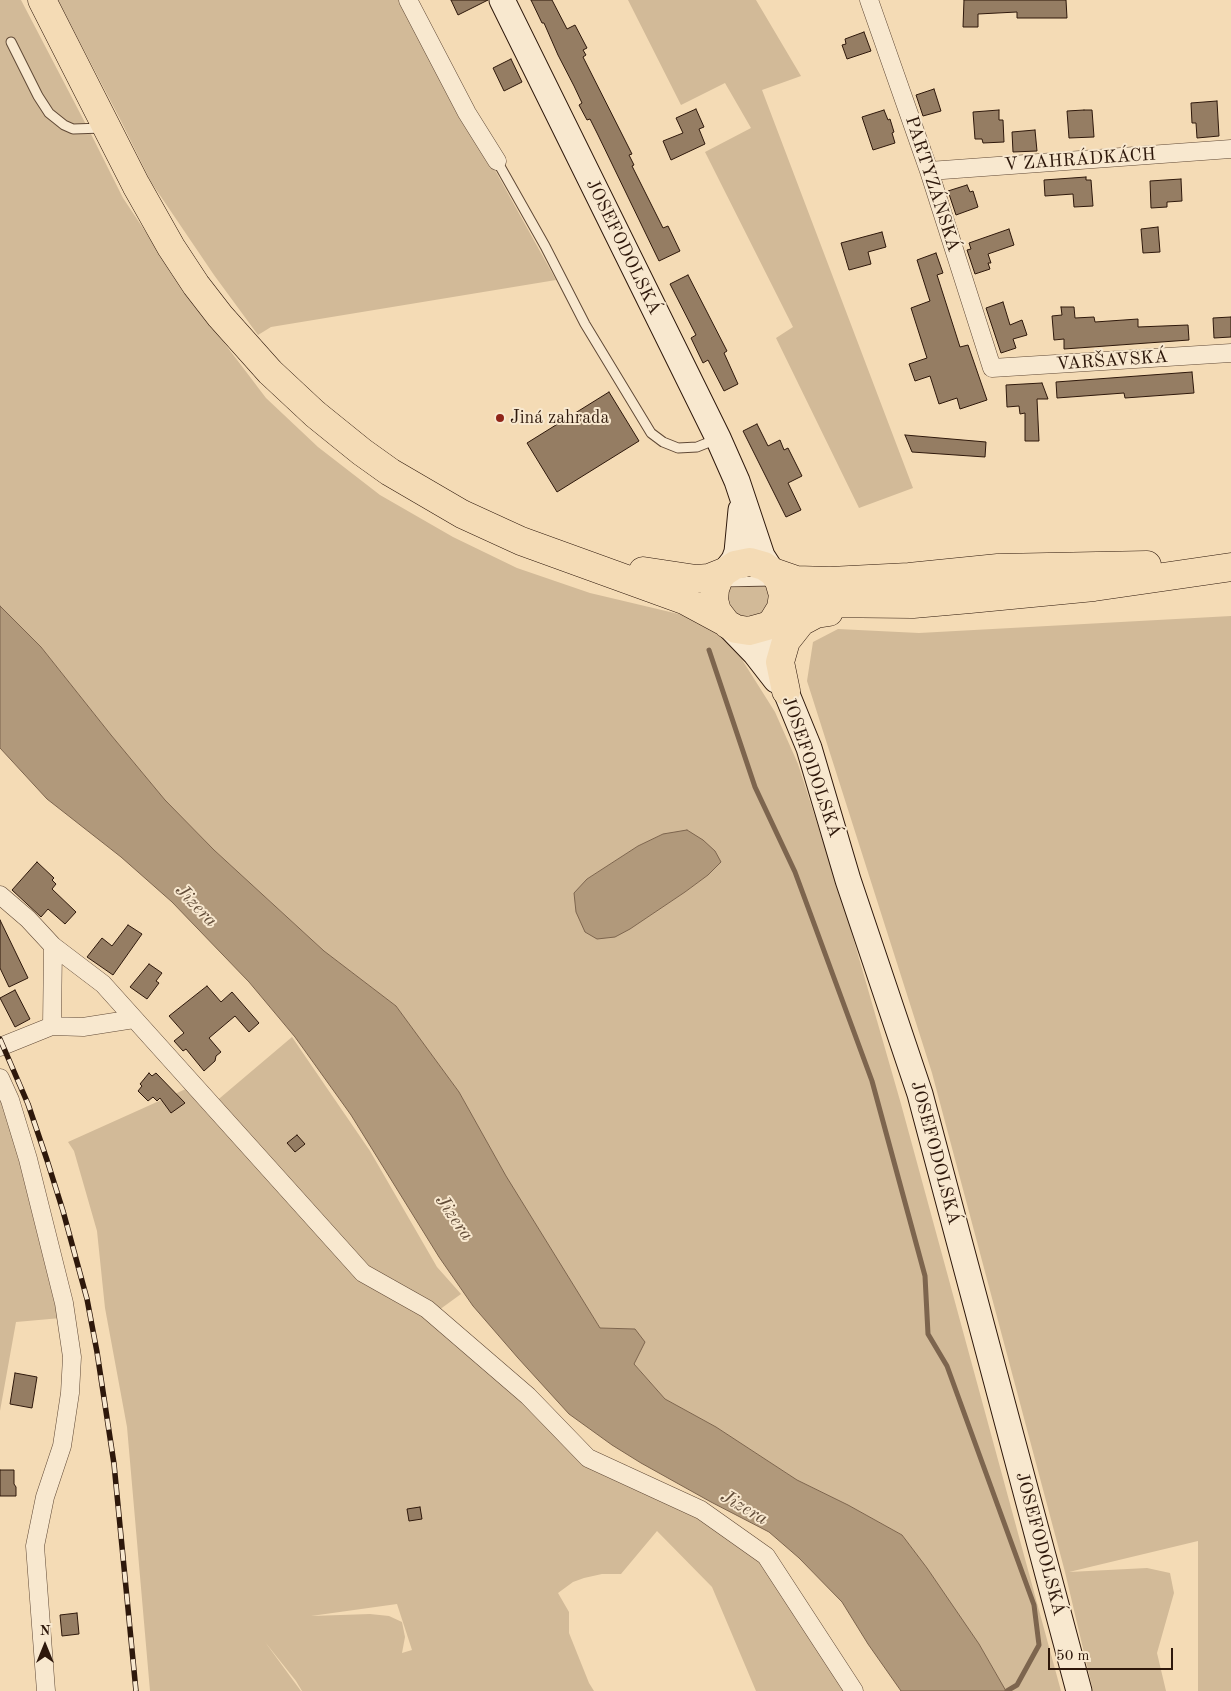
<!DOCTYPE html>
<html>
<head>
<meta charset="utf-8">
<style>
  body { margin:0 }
  #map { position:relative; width:1231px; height:1691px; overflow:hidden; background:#f4dbb5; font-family:"Old Standard TT",serif }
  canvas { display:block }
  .north { position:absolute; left:20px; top:1621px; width:50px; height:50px; -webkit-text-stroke:4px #f8e8cf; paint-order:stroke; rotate:0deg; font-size:14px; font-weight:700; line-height:20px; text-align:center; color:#2e180b }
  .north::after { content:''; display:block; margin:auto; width:18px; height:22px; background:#2e180b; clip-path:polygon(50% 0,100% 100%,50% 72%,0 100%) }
  .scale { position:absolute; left:1048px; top:1648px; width:125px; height:22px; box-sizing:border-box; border:2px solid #2e180b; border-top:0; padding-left:6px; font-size:15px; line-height:18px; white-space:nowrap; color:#2e180b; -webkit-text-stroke:4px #f8e8cf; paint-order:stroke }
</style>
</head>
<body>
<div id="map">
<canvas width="1231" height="1691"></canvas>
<div class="north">N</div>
<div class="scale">50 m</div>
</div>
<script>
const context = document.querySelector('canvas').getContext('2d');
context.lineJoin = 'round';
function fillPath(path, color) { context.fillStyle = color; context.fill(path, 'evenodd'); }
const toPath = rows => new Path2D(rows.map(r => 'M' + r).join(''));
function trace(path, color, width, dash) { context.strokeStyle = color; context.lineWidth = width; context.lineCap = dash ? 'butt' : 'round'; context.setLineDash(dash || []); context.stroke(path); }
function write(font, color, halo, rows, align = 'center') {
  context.font = font + ' "Old Standard TT",serif'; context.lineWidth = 4; context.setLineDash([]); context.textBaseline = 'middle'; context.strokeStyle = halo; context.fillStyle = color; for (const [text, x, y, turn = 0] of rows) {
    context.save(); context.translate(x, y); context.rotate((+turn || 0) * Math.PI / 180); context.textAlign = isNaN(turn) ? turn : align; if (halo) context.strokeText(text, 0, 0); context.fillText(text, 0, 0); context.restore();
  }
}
fillPath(toPath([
  [0,0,21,0,92,136,123,198,187,294,266,398,318,447,380,495,453,537,517,568,590,593,687,616,713,628,741,658,775,712,798,764,846,913,901,1104,1061,1691,1006,1691,979,1644,927,1568,902,1535,848,1505,797,1480,716,1427,665,1399,634,1364,635,1329,600,1328,506,1176,459,1092,396,1006,324,951,214,850,165,800,111,735,41,647,0,606],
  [663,834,721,862,708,875,685,892,630,929,587,879,638,846],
  [58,0,404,0,465,116,556,280,271,327,258,335,214,275,151,182,121,121],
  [628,0,756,0,801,76,762,90,913,488,859,508,776,338,793,327,705,152,751,128,725,83,681,105],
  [772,586,773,607,751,622,728,609,727,588],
  [1231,616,1231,1691,1198,1691,1198,1541,1069,1572,1147,1568,1170,1573,1174,1593,1157,1653,1166,1691,1093,1691,1065,1572,932,1073,807,681,813,642,838,629,919,633],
  [292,1037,370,1151,437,1267,461,1294,428,1318,479,1360,584,1464,693,1512,760,1561,844,1691,756,1691,712,1587,657,1531,621,1574,602,1574,584,1578,573,1582,558,1593,569,1612,569,1633,589,1683,594,1691,302,1691,296,1681,265,1642,301,1691,150,1691,127,1427,105,1308,97,1231,74,1151,68,1142,188,1088,207,1109],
  [397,1604,412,1650,402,1653,405,1637,402,1622,389,1616,370,1614,311,1616],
  [0,1100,7,1104,61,1318,16,1322,0,1411]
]), '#d2ba98');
const water = toPath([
  [0,606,41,647,111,735,165,800,214,850,324,951,396,1006,459,1092,506,1176,600,1328,635,1329,645,1342,634,1364,665,1399,716,1427,797,1480,848,1505,902,1535,927,1568,979,1644,1006,1691,901,1691,868,1644,842,1602,799,1558,769,1532,711,1502,641,1463,612,1445,569,1414,518,1358,473,1306,439,1257,351,1115,295,1037,249,982,172,902,121,857,47,799,0,748,0,606],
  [687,830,703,840,715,851,721,862,708,875,685,892,630,929,615,937,597,939,585,932,576,912,574,893,587,879,638,846,663,834,687,830]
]);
fillPath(water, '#b1997b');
trace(water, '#7d654e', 1);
trace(toPath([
  [709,650,755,787,795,872,872,1081,925,1276,928,1334,947,1366,1034,1605,1039,1645,1017,1685,1007,1691]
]), '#7d654e', 5);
const building = toPath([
  [451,0,488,0,458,15,451,0],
  [531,0,552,0,567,29,575,25,587,48,583,50,586,55,583,57,632,154,629,155,634,165,632,166,663,228,668,226,680,251,659,261,598,135,590,119,587,120,579,105,582,103,574,86,558,55,544,23,542,23,531,0],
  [964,0,1066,0,1067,18,1017,18,1017,12,978,14,978,27,963,27,964,0],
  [864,32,871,51,847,59,842,45,846,44,845,39,864,32],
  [511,59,522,82,504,91,493,68,511,59],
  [934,89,941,111,923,116,916,95,934,89],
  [1217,101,1219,136,1197,138,1196,123,1192,123,1191,103,1217,101],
  [696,109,704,127,699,129,705,144,671,160,663,141,683,133,676,118,696,109],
  [884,110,888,120,890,119,894,132,892,133,895,143,873,150,862,117,884,110],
  [999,110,999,120,1003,120,1004,142,983,143,982,139,975,139,973,112,999,110],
  [1084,110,1092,110,1094,137,1069,138,1067,111,1084,110],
  [1035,130,1037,151,1013,152,1012,132,1035,130],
  [1086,177,1086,180,1091,180,1093,206,1074,207,1073,194,1045,196,1044,180,1086,177],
  [1181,179,1182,201,1167,202,1167,207,1151,208,1150,181,1181,179],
  [967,185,970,192,973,191,978,207,956,215,948,191,967,185],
  [1158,227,1160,252,1143,253,1141,229,1158,227],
  [1009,229,1014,245,988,254,991,263,988,263,990,269,975,274,967,250,971,249,969,243,1009,229],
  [882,232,886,247,868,252,871,264,849,270,841,243,882,232],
  [936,253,943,273,937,275,960,347,968,345,987,400,960,409,957,398,939,404,930,376,915,381,909,364,927,358,911,308,930,301,917,260,936,253],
  [688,275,727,351,724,353,738,384,724,391,708,360,703,363,691,338,696,335,670,284,688,275],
  [1003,302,1010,325,1022,320,1027,335,1013,339,1016,348,1001,353,986,308,1003,302],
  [1061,307,1074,307,1075,318,1094,317,1095,322,1138,319,1138,327,1188,325,1189,340,1064,349,1064,339,1054,340,1052,316,1062,315,1061,307],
  [1231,317,1231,337,1214,338,1213,318,1231,317],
  [1192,372,1194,393,1125,398,1124,393,1057,398,1056,382,1192,372],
  [1042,383,1048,399,1037,399,1039,441,1025,441,1025,413,1020,414,1019,406,1007,407,1006,385,1042,383],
  [609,392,639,441,557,492,527,443,609,392],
  [757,424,768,446,780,440,784,450,788,448,802,476,788,483,801,510,786,517,743,431,757,424],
  [905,435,986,442,985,457,912,452,905,435],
  [37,862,54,878,52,880,56,884,52,889,76,912,65,924,48,909,41,917,12,890,37,862],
  [0,920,28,978,9,987,0,968,0,920],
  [128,925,142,934,113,975,87,957,102,938,112,946,128,925],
  [149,964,162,973,156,981,159,983,147,999,130,987,149,964],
  [207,986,221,1002,232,992,259,1023,249,1032,235,1016,209,1038,221,1052,216,1056,215,1061,204,1071,186,1049,183,1051,174,1041,184,1033,169,1016,207,986],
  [15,990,30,1019,15,1027,0,998,15,990],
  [149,1073,152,1076,156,1073,185,1103,171,1113,160,1098,157,1101,153,1097,148,1101,138,1091,142,1086,140,1084,149,1073],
  [297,1135,305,1144,295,1152,287,1143,297,1135],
  [15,1373,37,1377,32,1408,10,1404,15,1373],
  [0,1470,14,1470,14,1484,16,1487,16,1496,0,1496,0,1470],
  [420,1507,422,1519,409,1521,407,1509,420,1507],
  [77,1613,79,1634,62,1636,60,1615,77,1613]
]);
fillPath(building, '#957d63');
trace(building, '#2e180b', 1);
const lane = toPath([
  [11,42,38,96,49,113,64,125,73,129,103,128],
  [497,161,545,246,585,324,651,433,663,442,678,448,697,447,717,439],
  [723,582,773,581]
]);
const street = toPath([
  [408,0,467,113,497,161],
  [869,0,929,171,992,368,1231,353],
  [929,171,1231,149],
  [0,895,28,919,53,946,103,984,363,1273,427,1309,528,1396,588,1458,701,1510,766,1556,854,1691],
  [52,1026,53,946],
  [0,1047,52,1026,83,1027,134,1019],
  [0,1078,10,1100,28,1159,64,1303,72,1357,70,1393,62,1446,45,1497,35,1546,46,1691]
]);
const secondary = toPath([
  [502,0,718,438,737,481,762,556,771,570],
  [727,569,734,560,737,552,741,510],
  [772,622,770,638,775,665,809,748,848,880,920,1094,1079,1691],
  [727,624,755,653,776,680]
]);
const primary = toPath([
  [42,0,136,185,171,247,196,285,220,316,270,372,315,414,362,452,390,472,462,514,521,541,684,600,723,621],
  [643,571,696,579,709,578,724,572],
  [773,572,796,580,830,581,909,577,998,568,1147,565],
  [773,621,781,608,783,595,779,581,773,572,764,566,750,562,735,565,724,572,719,578,715,589,714,600,717,611,727,624,736,629,749,631,767,626,789,609,809,603,913,604,970,599,1094,587,1231,567],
  [786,691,780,662,786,641,801,622,816,614,829,612]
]);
trace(lane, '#604936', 11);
trace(street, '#604936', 19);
trace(secondary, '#2e180b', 27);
trace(primary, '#2e180b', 29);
trace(lane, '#f8e8cf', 9);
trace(street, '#f8e8cf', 18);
trace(secondary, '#f8e8cf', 25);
trace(primary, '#f4dbb5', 28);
const rail = toPath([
  [0,1039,28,1104,47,1160,63,1211,87,1299,97,1352,114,1464,136,1691]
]);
trace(rail, '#2e180b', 5.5);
trace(rail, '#f8e8cf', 4, [11]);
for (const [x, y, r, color] of [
  [500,418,5,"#8f2418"]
]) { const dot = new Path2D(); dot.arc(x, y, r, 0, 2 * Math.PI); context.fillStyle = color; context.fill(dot); trace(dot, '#f8e8cf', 2); }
write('18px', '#2e180b', '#f8e8cf', [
  ["V ZAHRÁDKÁCH",1080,160,-4],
  ["PARTYZÁNSKÁ",932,184,72],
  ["JOSEFODOLSKÁ",623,247,64],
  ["VARŠAVSKÁ",1112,361,-4],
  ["JOSEFODOLSKÁ",811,767,71],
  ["JOSEFODOLSKÁ",935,1153,75],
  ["JOSEFODOLSKÁ",1040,1544,75]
]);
write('18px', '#2e180b', '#f8e8cf', [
  ["Jiná zahrada",510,418]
], 'left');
write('italic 19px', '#624c38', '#f8e8cf', [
  ["Jizera",196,906,46],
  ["Jizera",454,1218,55],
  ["Jizera",744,1508,30]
]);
</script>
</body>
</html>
